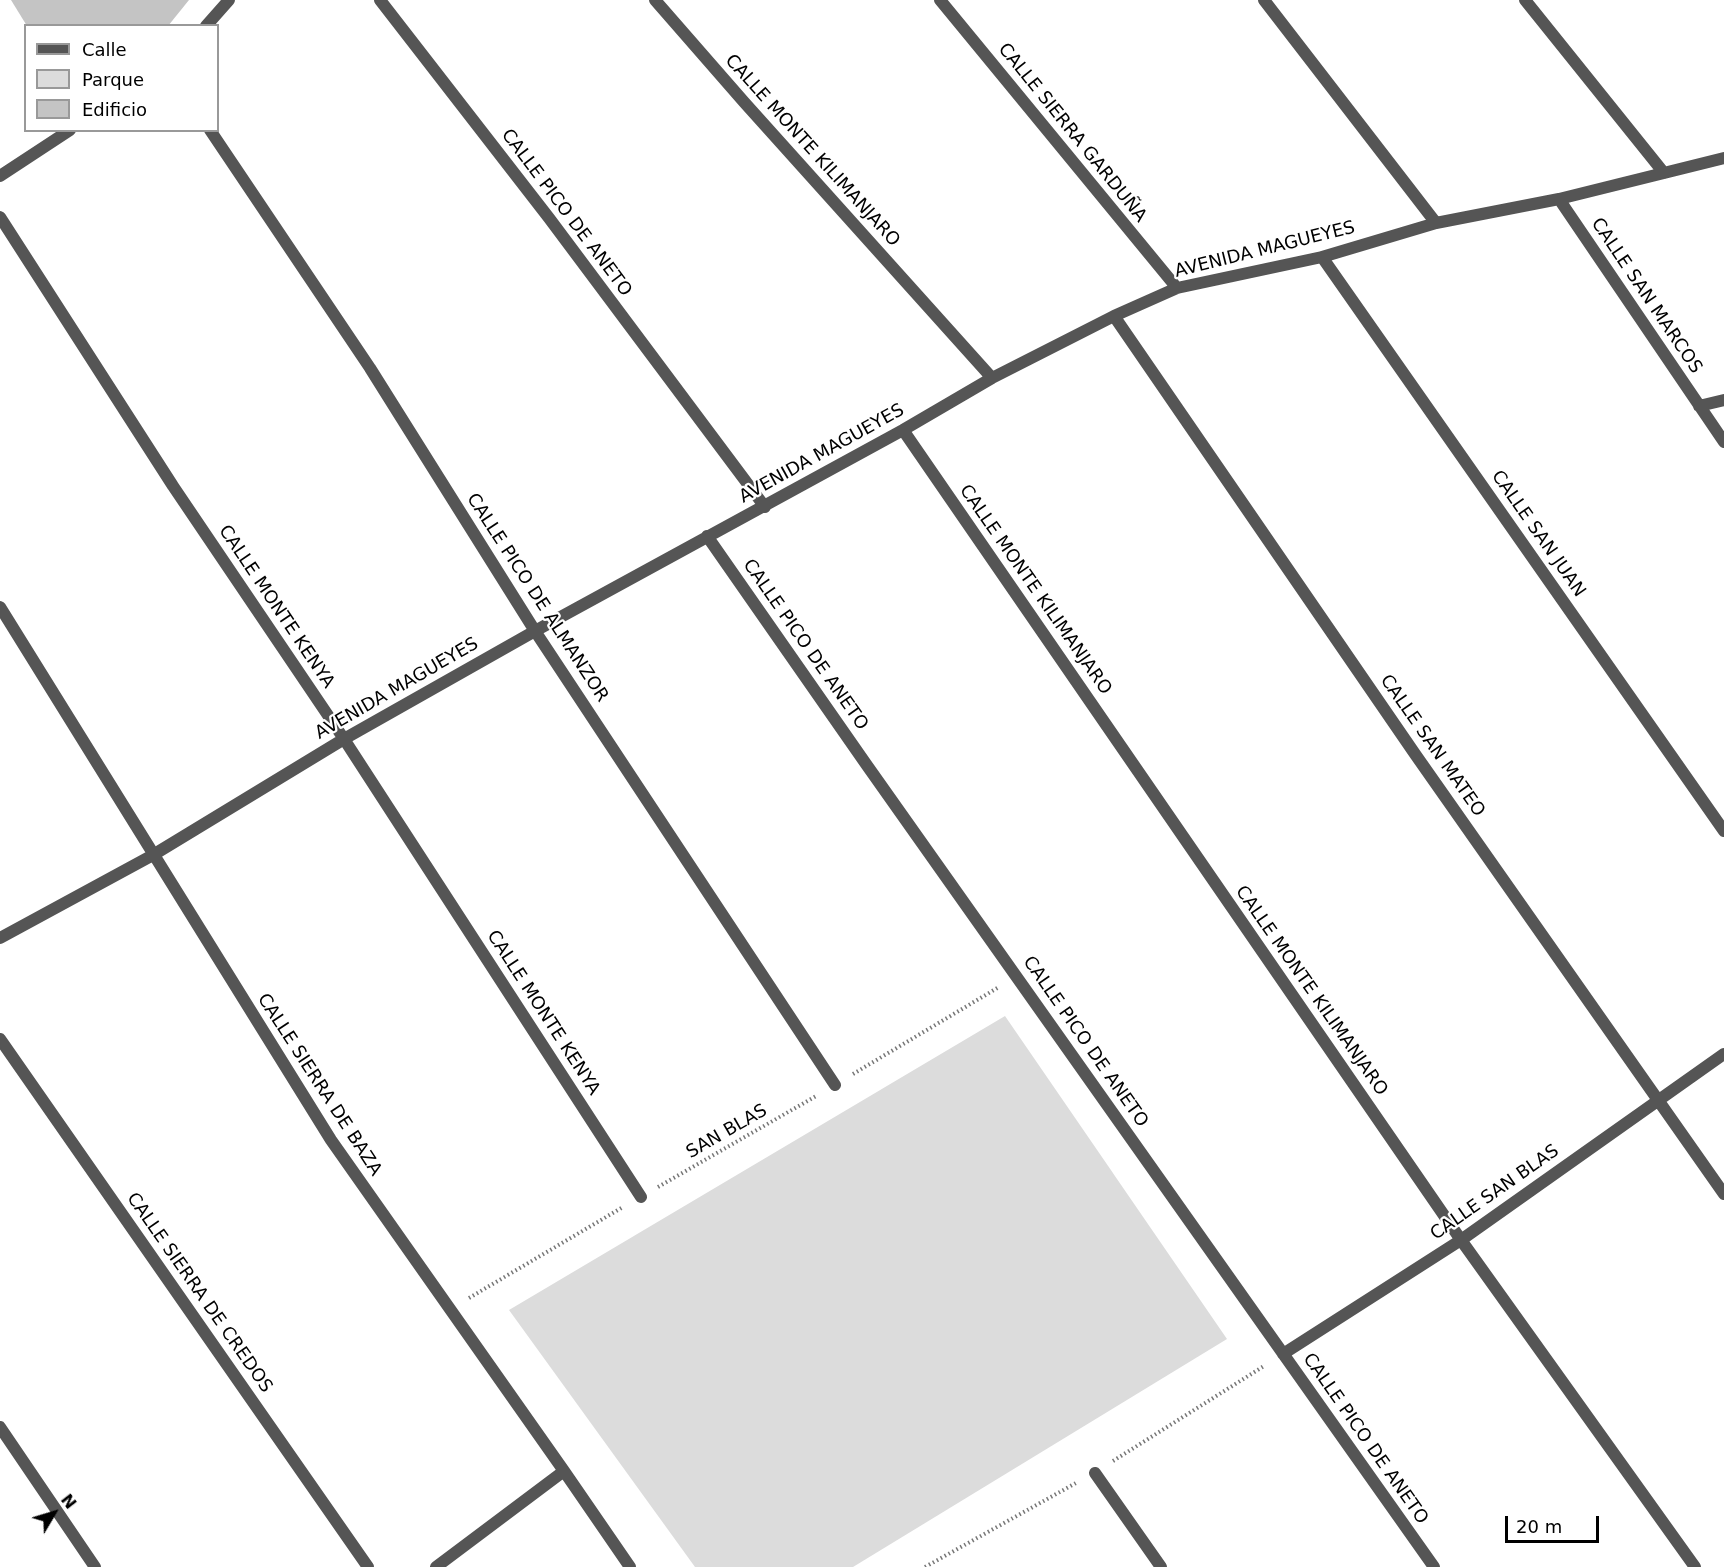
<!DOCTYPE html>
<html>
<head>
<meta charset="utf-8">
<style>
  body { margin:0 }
  #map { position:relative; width:1724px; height:1567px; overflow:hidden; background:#fff; font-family:"DejaVu Sans",sans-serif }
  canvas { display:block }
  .legend { position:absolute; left:24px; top:24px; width:195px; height:108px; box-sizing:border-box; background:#fff; border:2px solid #999; margin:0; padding:8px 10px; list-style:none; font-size:18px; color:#000 }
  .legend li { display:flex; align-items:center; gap:12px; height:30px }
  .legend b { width:30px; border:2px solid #999 }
  .north { position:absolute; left:24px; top:1483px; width:60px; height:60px; -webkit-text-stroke:4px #fff; paint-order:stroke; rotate:52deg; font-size:16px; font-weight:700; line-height:24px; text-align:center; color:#000 }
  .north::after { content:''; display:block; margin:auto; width:21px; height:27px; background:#000; clip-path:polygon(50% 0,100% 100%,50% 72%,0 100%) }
  .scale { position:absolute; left:1505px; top:1516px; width:94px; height:27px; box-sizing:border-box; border:3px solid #000; border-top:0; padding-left:8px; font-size:18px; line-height:21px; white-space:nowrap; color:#000; -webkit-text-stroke:4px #fff; paint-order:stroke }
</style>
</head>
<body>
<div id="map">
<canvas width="1724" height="1567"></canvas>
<ul class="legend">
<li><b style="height:8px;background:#555"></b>Calle</li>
<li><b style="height:16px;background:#dcdcdc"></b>Parque</li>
<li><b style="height:16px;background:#c4c4c4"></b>Edificio</li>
</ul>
<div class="north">N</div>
<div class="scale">20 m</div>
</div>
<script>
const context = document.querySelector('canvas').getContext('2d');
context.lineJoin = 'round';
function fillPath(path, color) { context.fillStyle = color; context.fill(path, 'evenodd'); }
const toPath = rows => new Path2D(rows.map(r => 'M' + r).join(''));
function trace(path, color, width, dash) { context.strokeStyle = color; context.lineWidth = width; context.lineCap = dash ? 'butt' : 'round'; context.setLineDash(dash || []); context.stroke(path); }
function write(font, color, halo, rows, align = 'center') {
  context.font = font + ' "DejaVu Sans",sans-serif'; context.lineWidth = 4.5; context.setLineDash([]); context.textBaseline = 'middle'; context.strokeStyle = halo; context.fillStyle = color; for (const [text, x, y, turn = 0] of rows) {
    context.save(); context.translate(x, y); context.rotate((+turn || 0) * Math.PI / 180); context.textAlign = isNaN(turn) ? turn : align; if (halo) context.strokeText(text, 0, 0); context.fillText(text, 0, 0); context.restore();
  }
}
fillPath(toPath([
  [1005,1016,1227,1339,853,1567,695,1567,509,1310]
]), '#dcdcdc');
fillPath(toPath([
  [11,0,189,0,168,26,27,26]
]), '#c4c4c4');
trace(toPath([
  [853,1074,999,987],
  [658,1187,816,1096],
  [469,1298,623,1207],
  [1113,1461,1264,1366],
  [925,1567,1076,1483]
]), '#777', 4, [1.5, 3]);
trace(toPath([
  [380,0,549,218,765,507],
  [655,0,744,102,992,378],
  [940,0,1177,288],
  [1264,0,1436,223],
  [1525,0,1664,173],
  [206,26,229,0],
  [210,130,370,368,535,631,835,1085],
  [0,176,70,130],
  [1559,199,1724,442],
  [0,217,173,486,344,739,641,1197],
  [1322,257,1724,831],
  [1114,316,1415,754,1724,1194],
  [1699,406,1724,400],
  [903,430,1461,1240,1695,1567],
  [707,536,866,764,1434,1567],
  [0,607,331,1140,564,1471,630,1567],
  [0,938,153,855,344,739,535,631,903,430,992,378,1114,316,1177,288,1322,257,1436,223,1559,199,1724,158],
  [0,1039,368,1567],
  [1283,1354,1461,1240,1724,1054],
  [0,1427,95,1567],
  [1095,1473,1161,1567],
  [436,1567,564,1471]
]), '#555', 12);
write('18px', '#000', '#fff', [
  ["CALLE SIERRA GARDUÑA",1072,133,51],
  ["CALLE MONTE KILIMANJARO",812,151,48],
  ["CALLE PICO DE ANETO",566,213,53],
  ["AVENIDA MAGUEYES",1265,250,-14],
  ["CALLE SAN MARCOS",1646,296,56],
  ["AVENIDA MAGUEYES",822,454,-29],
  ["CALLE SAN JUAN",1538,534,55],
  ["CALLE MONTE KILIMANJARO",1035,590,55],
  ["CALLE PICO DE ALMANZOR",537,598,57],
  ["CALLE MONTE KENYA",276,607,56],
  ["CALLE PICO DE ANETO",805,645,55],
  ["AVENIDA MAGUEYES",397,689,-30],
  ["CALLE SAN MATEO",1432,746,55],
  ["CALLE MONTE KILIMANJARO",1311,991,55],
  ["CALLE MONTE KENYA",543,1013,57],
  ["CALLE PICO DE ANETO",1085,1042,55],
  ["CALLE SIERRA DE BAZA",319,1085,57],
  ["SAN BLAS",727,1132,-30],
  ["CALLE SAN BLAS",1495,1193,-35],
  ["CALLE SIERRA DE CREDOS",199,1293,55],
  ["CALLE PICO DE ANETO",1365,1439,55]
]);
</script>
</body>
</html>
